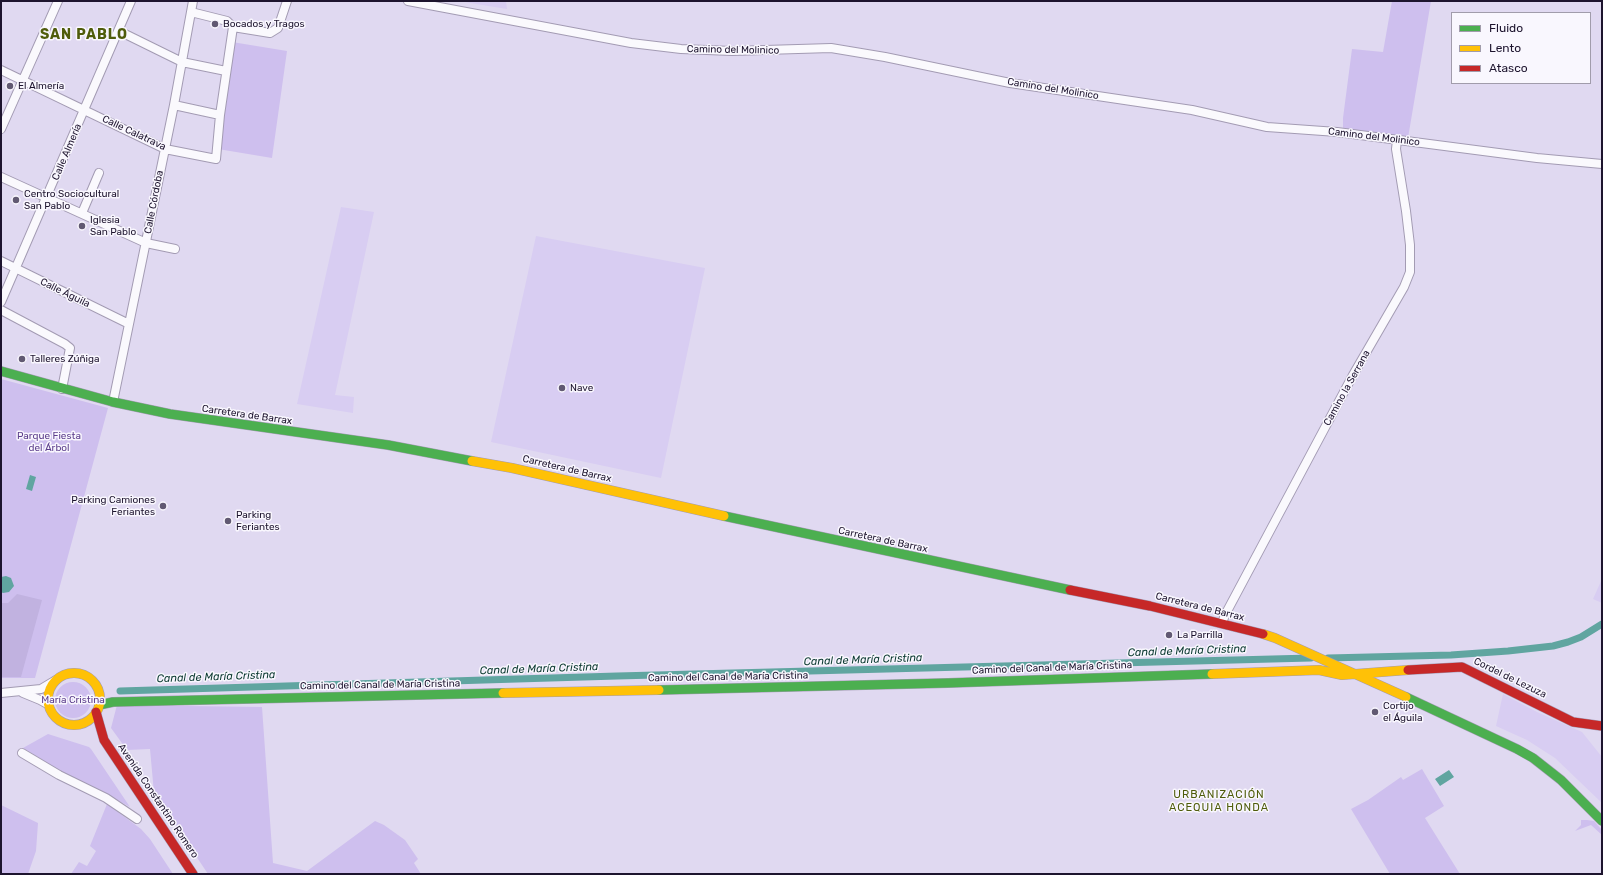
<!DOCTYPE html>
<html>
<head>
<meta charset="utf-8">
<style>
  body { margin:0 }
  #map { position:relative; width:1603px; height:875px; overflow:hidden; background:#e0d9f1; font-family:Rubik,sans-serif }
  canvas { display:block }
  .frame { position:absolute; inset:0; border:2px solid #1d142e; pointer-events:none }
  .legend { position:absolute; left:1451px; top:12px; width:140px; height:72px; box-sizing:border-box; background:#f9f7fe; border:1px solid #a19cab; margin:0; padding:5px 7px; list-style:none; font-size:12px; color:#1d142e }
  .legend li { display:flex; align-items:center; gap:8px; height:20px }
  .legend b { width:20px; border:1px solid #a19cab }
</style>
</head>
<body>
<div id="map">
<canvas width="1603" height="875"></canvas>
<div class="frame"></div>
<ul class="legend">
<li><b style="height:5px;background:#4caf50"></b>Fluido</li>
<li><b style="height:5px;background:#ffc107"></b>Lento</li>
<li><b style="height:5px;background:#c62828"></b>Atasco</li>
</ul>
</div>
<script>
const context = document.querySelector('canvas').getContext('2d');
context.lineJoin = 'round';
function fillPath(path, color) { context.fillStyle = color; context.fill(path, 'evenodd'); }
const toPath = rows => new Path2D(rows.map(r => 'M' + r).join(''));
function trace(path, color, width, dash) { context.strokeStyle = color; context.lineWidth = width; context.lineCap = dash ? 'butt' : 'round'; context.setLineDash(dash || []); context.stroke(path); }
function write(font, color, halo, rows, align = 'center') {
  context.font = font + ' Rubik,sans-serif'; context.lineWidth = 3; context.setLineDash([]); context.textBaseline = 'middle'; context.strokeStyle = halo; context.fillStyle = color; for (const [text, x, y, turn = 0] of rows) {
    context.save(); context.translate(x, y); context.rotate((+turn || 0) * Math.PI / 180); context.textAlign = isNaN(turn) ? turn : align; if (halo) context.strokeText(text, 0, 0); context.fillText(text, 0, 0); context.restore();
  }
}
fillPath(toPath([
  [460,1,506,1,507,9,476,4],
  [341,207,374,212,335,395,354,397,353,413,297,404],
  [536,236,705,268,661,478,491,442],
  [1602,579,1602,603,1593,599],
  [1503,694,1537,712,1582,732,1602,757,1602,803,1555,758,1527,740,1496,726]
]), '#d8cdf2');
fillPath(toPath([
  [1392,1,1431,1,1408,138,1343,129,1343,118,1352,49,1383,52],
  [232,42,287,51,272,158,218,149],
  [1,379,108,408,35,678,1,678],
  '55 700a18 18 0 1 1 36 0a18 18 0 1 1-36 0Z',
  [117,705,262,707,273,863,307,871,375,821,384,825,405,840,418,859,414,863,421,874,208,874,154,793,150,749,127,750,111,728],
  [48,734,89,747,91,749,130,807,99,790,67,775,23,748],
  [1422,769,1444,806,1425,818,1460,874,1390,874,1351,809,1368,800,1401,777,1403,780],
  [107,804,141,829,150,839,173,874,71,874,79,862,87,866,96,851,90,846],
  [1,805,38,823,36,851,28,874,1,874],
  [1581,820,1587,820,1594,821,1602,830,1602,835,1591,825,1575,831,1581,825]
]), '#cebfee');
fillPath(toPath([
  [17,594,42,600,21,677,1,677,1,603,8,603]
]), '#c1b2e0');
fillPath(toPath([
  [30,475,36,477,32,491,26,489],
  [6,576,11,578,14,586,9,592,3,593,1,592,1,577],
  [1449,770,1454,777,1440,786,1435,779]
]), '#60a5a0');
trace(toPath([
  [1328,658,1451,655,1508,651,1553,646,1568,642,1581,637,1602,624],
  [120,691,617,676,1311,658]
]), '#60a5a0', 7);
const street = toPath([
  [408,1,631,43,681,49,732,51,831,48,885,57,1010,83,1192,110,1267,127,1337,132,1537,158,1602,164],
  [191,12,227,21,233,27,270,33,278,28,287,1],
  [119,31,182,62,226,71],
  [1,70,165,149,216,159,220,115,233,27],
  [174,105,220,115],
  [1,129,58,1],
  [1,177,146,243,175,249],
  [82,213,99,173],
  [1,261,129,324],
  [1,302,131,1],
  [1,310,65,344,70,348,62,389],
  [113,402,174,105,193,1],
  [1222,623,1225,615,1353,375,1404,287,1410,272,1410,245,1406,211,1396,149,1397,140],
  [1,693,41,689,56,680],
  [23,693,40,700,49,705],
  [22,753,59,775,106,798,137,819]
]);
const fast = toPath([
  [1,371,113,402],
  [113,402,170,414,388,445,472,461],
  [724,516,1070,590],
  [659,690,948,683,1212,674],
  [1406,697,1517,749,1533,758,1561,780,1602,821],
  [99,705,113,702,503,693]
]);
const slow = toPath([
  [472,461,512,468,724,516],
  [1263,634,1275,638,1406,697],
  '48 699a26 26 0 1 1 52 0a26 26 0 1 1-52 0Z',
  [1212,674,1319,670,1342,675,1408,670],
  [503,693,659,690]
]);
const jam = toPath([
  [1070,590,1150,606,1263,634],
  [1408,670,1462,667,1573,722,1602,726],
  [96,712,104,740,193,874]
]);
trace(street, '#a39bb3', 10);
trace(fast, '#a39bb3', 10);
trace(slow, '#a39bb3', 10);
trace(jam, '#a39bb3', 10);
trace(street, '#faf9fd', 8);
trace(fast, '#4caf50', 9);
trace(slow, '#ffc107', 9);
trace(jam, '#c62828', 9);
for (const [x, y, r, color] of [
  [215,24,4,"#615972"],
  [10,86,4,"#615972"],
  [16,200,4,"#615972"],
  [82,226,4,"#615972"],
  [22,359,4,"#615972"],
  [562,388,4,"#615972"],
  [163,506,4,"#615972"],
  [228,521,4,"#615972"],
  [1169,635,4,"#615972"],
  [1375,712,4,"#615972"]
]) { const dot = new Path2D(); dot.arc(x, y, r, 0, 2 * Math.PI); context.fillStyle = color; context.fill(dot); trace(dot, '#f9f7fe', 1.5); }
write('10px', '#1d142e', '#f9f7fe', [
  ["Bocados y Tragos",223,24],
  ["El Almería",18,86],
  ["Centro Sociocultural",24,194],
  ["San Pablo",24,206],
  ["Iglesia",90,220],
  ["San Pablo",90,232],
  ["Talleres Zúñiga",30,359],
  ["Nave",570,388],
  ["Parking Camiones",155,500,"right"],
  ["Feriantes",155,512,"right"],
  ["Parking",236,515],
  ["Feriantes",236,527],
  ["La Parrilla",1177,635],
  ["Cortijo",1383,706],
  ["el Águila",1383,718]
], 'left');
write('10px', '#1d142e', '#f9f7fe', [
  ["Camino del Molinico",733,50,1],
  ["Camino del Molinico",1053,89,9],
  ["Calle Calatrava",134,133,25],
  ["Camino del Molinico",1374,137,7],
  ["Calle Almería",67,152,-67],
  ["Calle Córdoba",154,202,-79],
  ["Calle Águila",65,293,26],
  ["Camino la Serrana",1347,388,-61],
  ["Carretera de Barrax",247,415,8],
  ["Carretera de Barrax",567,469,13],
  ["Carretera de Barrax",883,540,12],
  ["Carretera de Barrax",1200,607,14],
  ["Camino del Canal de María Cristina",1052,668,-2],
  ["Camino del Canal de María Cristina",728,677,-1],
  ["Cordel de Lezuza",1510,678,26],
  ["Camino del Canal de María Cristina",380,685,-1],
  ["Avenida Constantino Romero",158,801,56]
]);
write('10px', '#5c3e8c', '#f9f7fe', [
  ["Parque Fiesta",49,436],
  ["del Árbol",49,448],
  ["María Cristina",73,700]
]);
write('italic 11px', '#0a3830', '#f9f7fe', [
  ["Canal de María Cristina",1187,651,-2],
  ["Canal de María Cristina",863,660,-2],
  ["Canal de María Cristina",539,669,-2],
  ["Canal de María Cristina",216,677,-2]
]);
context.letterSpacing = '1px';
write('11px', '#4f5c0b', '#f9f7fe', [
  ["URBANIZACIÓN",1219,795],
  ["ACEQUIA HONDA",1219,808]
]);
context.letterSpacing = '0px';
context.letterSpacing = '1px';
write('bold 14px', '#4f5c0b', '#f9f7fe', [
  ["SAN PABLO",84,35]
]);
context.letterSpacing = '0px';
</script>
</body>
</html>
